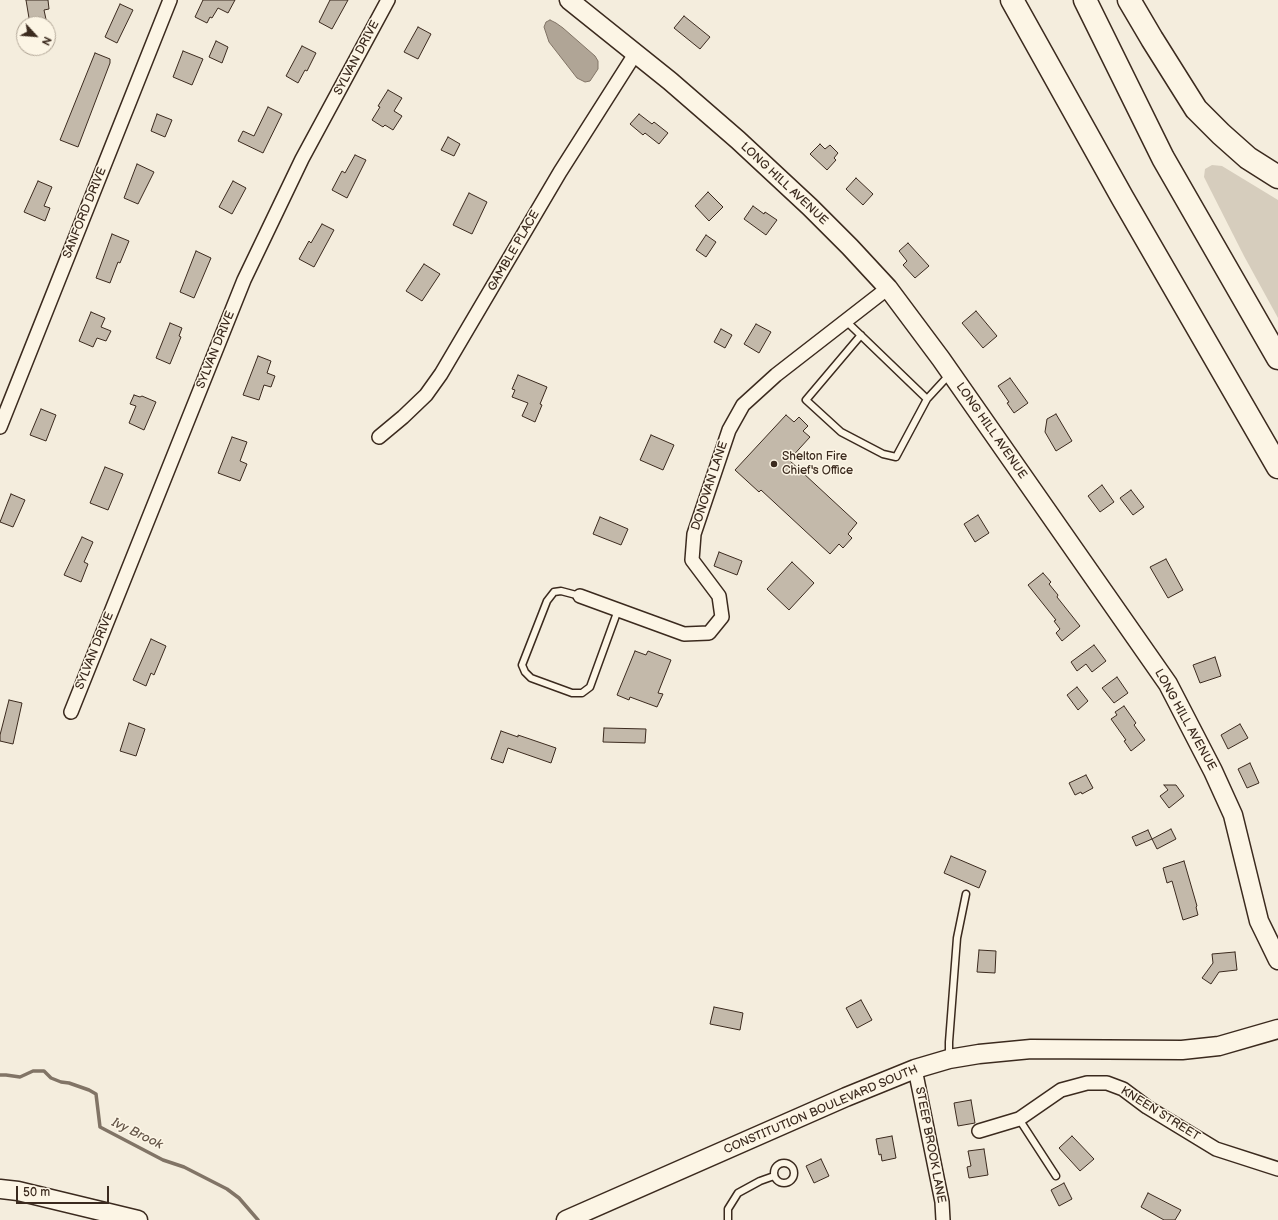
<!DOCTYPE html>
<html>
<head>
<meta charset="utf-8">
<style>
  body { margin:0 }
  #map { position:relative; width:1278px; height:1220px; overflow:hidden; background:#f4eddd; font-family:"Balsamiq Sans",sans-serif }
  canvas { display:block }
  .north { position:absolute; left:16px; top:16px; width:40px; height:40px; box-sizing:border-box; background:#fcf5e5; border:1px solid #afa495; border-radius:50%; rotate:116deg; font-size:11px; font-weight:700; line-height:16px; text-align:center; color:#3b2a1e }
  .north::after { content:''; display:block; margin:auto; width:14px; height:18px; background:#3b2a1e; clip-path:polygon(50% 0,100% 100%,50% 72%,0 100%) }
  .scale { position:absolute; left:16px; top:1186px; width:93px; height:18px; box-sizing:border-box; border:2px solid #3b2a1e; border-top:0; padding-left:5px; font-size:12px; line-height:14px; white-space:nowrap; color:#3b2a1e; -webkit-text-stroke:3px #fcf5e5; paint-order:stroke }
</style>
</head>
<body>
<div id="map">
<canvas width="1278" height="1220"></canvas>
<div class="north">N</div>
<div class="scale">50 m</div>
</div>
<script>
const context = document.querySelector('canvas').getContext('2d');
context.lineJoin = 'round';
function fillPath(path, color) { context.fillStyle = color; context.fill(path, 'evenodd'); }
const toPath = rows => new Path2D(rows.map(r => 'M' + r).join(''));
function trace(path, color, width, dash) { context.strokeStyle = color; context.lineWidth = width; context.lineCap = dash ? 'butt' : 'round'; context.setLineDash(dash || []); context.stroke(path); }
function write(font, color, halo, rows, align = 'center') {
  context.font = font + ' "Balsamiq Sans",sans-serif'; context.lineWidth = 3; context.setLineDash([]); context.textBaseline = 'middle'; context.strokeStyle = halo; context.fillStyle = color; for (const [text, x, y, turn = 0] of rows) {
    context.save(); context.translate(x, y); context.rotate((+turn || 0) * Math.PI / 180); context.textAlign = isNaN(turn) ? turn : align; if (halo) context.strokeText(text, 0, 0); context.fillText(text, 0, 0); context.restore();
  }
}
fillPath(toPath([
  [1212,165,1222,166,1278,200,1278,318,1244,256,1209,187,1204,177,1205,169]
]), '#d6cdbd');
const water = toPath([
  [550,20,556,23,563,28,595,56,598,61,598,69,590,81,585,82,577,78,549,42,544,27,546,22,550,20]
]);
fillPath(water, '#b0a596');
trace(water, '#817466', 1);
trace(toPath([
  [0,1075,6,1075,20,1077,33,1071,44,1071,51,1078,61,1082,69,1083,89,1090,96,1094,100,1127,163,1160,184,1167,227,1189,239,1198,258,1220]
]), '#817466', 3.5);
const building = toPath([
  [26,0,48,0,49,9,44,10,47,24,30,24,26,0],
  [203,0,235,0,228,13,218,8,212,18,210,17,207,23,195,17,203,0],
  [330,0,348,0,332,29,319,22,330,0],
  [120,4,133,10,117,43,105,37,120,4],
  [684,16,710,37,700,49,674,28,684,16],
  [418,27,431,34,418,59,404,52,418,27],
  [216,41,228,47,222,63,209,57,216,41],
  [302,46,316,53,307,71,305,70,298,83,286,76,302,46],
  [183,51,203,59,192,85,173,77,183,51],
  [95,53,110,59,110,63,78,147,60,140,95,53],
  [388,90,402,98,394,111,402,116,393,130,385,125,383,127,372,120,380,107,378,106,388,90],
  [268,107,282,114,263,153,238,141,243,131,254,136,268,107],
  [157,114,172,120,165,137,151,131,157,114],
  [639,114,652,124,654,122,668,133,659,144,645,133,643,135,630,124,639,114],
  [448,137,460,144,454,156,441,150,448,137],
  [820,144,825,149,830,145,838,153,834,158,836,160,827,170,810,154,820,144],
  [355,155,366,160,347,198,332,190,342,171,345,173,355,155],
  [137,164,154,172,138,204,124,198,137,164],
  [856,178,873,194,863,205,846,189,856,178],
  [38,181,52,187,44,206,50,208,45,221,24,212,38,181],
  [233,181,246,188,232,214,219,207,233,181],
  [708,192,723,207,709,221,695,206,708,192],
  [469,193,487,202,472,234,453,225,469,193],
  [753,206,764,214,765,212,777,220,766,235,744,219,753,206],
  [322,224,334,230,314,267,299,259,309,241,311,243,322,224],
  [112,234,129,241,120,263,118,262,110,283,96,278,112,234],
  [706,235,716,242,706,257,696,250,706,235],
  [908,243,929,266,915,278,903,265,907,261,899,251,908,243],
  [196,251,211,258,194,298,180,292,196,251],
  [424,264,440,274,422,301,406,291,424,264],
  [976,311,997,336,983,348,962,323,976,311],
  [91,312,105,318,101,327,111,331,106,341,97,338,93,347,79,341,91,312],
  [170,323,182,328,179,336,181,337,170,364,156,358,170,323],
  [756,324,771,332,759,353,744,344,756,324],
  [721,329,732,335,725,348,714,342,721,329],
  [258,356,271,361,267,373,275,376,271,387,264,385,259,400,243,395,258,356],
  [518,375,547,387,540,404,542,405,535,422,522,416,528,403,512,397,515,390,512,389,518,375],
  [1010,378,1028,403,1014,413,1007,403,1009,402,998,386,1010,378],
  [134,395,140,397,142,396,156,402,144,430,129,423,136,406,130,404,134,395],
  [41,409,56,415,46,441,30,435,41,409],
  [1056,414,1072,441,1056,451,1045,432,1047,419,1056,414],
  [786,415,794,422,799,417,808,426,803,431,810,437,789,460,857,523,848,534,852,538,843,548,839,544,830,554,761,490,759,492,735,470,786,415],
  [651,435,674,445,663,470,640,460,651,435],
  [232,437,247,442,240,461,247,464,240,481,218,473,232,437],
  [105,467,123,474,108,510,90,503,105,467],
  [1102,485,1114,502,1100,512,1088,496,1102,485],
  [1131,490,1144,507,1133,515,1120,498,1131,490],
  [11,494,25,500,13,527,0,522,11,494],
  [978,515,989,533,975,542,964,524,978,515],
  [600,517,628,529,621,545,593,534,600,517],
  [82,537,93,542,84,562,88,564,81,582,64,575,82,537],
  [719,552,742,561,737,575,714,566,719,552],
  [1166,559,1183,590,1168,598,1150,567,1166,559],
  [792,562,814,583,789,610,767,589,792,562],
  [1043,573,1051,582,1049,584,1058,595,1057,597,1080,626,1062,641,1056,633,1060,629,1054,621,1056,620,1028,585,1043,573],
  [151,639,166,646,154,675,151,673,146,686,133,680,151,639],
  [1094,645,1106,661,1092,672,1086,664,1077,671,1071,662,1094,645],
  [635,651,646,655,648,651,671,660,658,693,663,694,657,707,630,697,629,700,617,695,635,651],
  [1215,657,1221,676,1200,683,1193,665,1215,657],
  [1117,677,1128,693,1114,703,1102,688,1117,677],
  [1077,687,1088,701,1078,710,1067,695,1077,687],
  [9,700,22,703,13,744,0,741,0,735,9,700],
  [1124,706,1136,723,1134,725,1145,740,1131,751,1124,741,1126,740,1111,719,1117,715,1115,712,1124,706],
  [129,723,145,729,136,756,120,751,129,723],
  [1240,724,1248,738,1228,749,1221,735,1240,724],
  [604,728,646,729,645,743,603,742,604,728],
  [501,731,518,737,518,735,556,748,551,763,508,748,503,763,491,759,501,731],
  [1250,763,1259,783,1247,788,1238,769,1250,763],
  [1086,775,1093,788,1082,794,1081,792,1075,795,1069,783,1086,775],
  [1164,785,1176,785,1184,796,1169,808,1160,796,1168,790,1164,785],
  [1171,829,1176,839,1157,849,1152,839,1171,829],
  [1148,830,1152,839,1136,846,1132,837,1148,830],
  [951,856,986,871,979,888,944,873,951,856],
  [1184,861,1197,906,1196,907,1198,915,1183,920,1172,881,1167,883,1163,868,1184,861],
  [979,950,996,951,995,973,977,972,979,950],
  [1235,952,1237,970,1219,972,1211,984,1202,978,1213,963,1212,954,1235,952],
  [861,1000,872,1020,857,1028,846,1008,861,1000],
  [714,1007,743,1013,740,1030,710,1024,714,1007],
  [971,1100,975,1123,958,1126,954,1103,971,1100],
  [892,1136,896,1158,882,1161,881,1154,879,1155,876,1139,892,1136],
  [1072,1136,1094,1159,1080,1171,1059,1148,1072,1136],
  [984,1149,988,1175,969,1178,967,1167,971,1166,968,1151,984,1149],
  [821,1159,829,1176,814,1183,806,1166,821,1159],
  [1064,1183,1072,1199,1059,1206,1051,1190,1064,1183],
  [1148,1193,1181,1210,1175,1220,1164,1220,1141,1207,1148,1193]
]);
fillPath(building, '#c3b9aa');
trace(building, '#3b2a1e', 1);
const lane = toPath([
  [846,321,927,399,950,374],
  [861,335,806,400,841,432,883,454,896,457,927,399],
  [580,596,561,591,554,592,547,601,522,665,525,672,531,678,572,693,582,693,590,687,618,610],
  [949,1057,949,1042,957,938,966,894],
  [1019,1119,1056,1176],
  '774 1173a10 10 0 1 1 20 0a10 10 0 1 1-20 0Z',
  [728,1220,728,1209,738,1193,760,1181,774,1176]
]);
const street = toPath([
  [0,427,170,0],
  [379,437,403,417,426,395,441,374,560,172,635,54],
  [580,596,684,634,709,633,722,617,719,596,692,560,694,534,729,430,743,405,776,375,888,288],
  [71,712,244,280,302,159,388,0],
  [915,1069,942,1202,943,1220],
  [979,1131,1019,1119,1061,1090,1087,1083,1107,1083,1123,1089,1147,1107,1216,1149,1278,1169]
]);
const secondary = toPath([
  [569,0,670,81,738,140,810,207,850,247,888,288,941,359,1168,684,1213,771,1233,815,1259,921,1278,960],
  [0,1189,18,1191,138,1220],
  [566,1220,846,1097,915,1069,949,1059,979,1054,1031,1049,1182,1050,1219,1046,1278,1029]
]);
const highway = toPath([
  [1012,0,1122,197,1278,467],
  [1085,0,1163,158,1278,358],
  [1129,0,1152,39,1196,109,1221,134,1248,158,1278,177]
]);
trace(lane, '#3b2a1e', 9);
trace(street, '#3b2a1e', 16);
trace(secondary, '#3b2a1e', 21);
trace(highway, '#3b2a1e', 25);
trace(lane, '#fcf5e5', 6);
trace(street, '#fcf5e5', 13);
trace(secondary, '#fcf5e5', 18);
trace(highway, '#fcf5e5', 22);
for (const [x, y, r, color] of [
  [774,464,4,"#3b2a1e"]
]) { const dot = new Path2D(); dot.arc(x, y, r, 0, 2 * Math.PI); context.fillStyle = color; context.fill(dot); trace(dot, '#fcf5e5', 1.5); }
write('12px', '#3b2a1e', '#fcf5e5', [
  ["SYLVAN DRIVE",357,58,-62],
  ["LONG HILL AVENUE",784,184,43],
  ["SANFORD DRIVE",85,213,-68],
  ["GAMBLE PLACE",514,251,-60],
  ["SYLVAN DRIVE",216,350,-68],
  ["LONG HILL AVENUE",991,431,55],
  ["DONOVAN LANE",710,486,-72],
  ["SYLVAN DRIVE",95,651,-68],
  ["LONG HILL AVENUE",1185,720,61],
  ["CONSTITUTION BOULEVARD SOUTH",821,1110,-23],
  ["KNEEN STREET",1160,1114,32],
  ["STEEP BROOK LANE",930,1145,79]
]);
write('12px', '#3b2a1e', '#fcf5e5', [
  ["Shelton Fire",782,457],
  ["Chief's Office",782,471]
], 'left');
write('italic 13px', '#645548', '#fcf5e5', [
  ["Ivy Brook",137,1134,26]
]);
</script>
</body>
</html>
